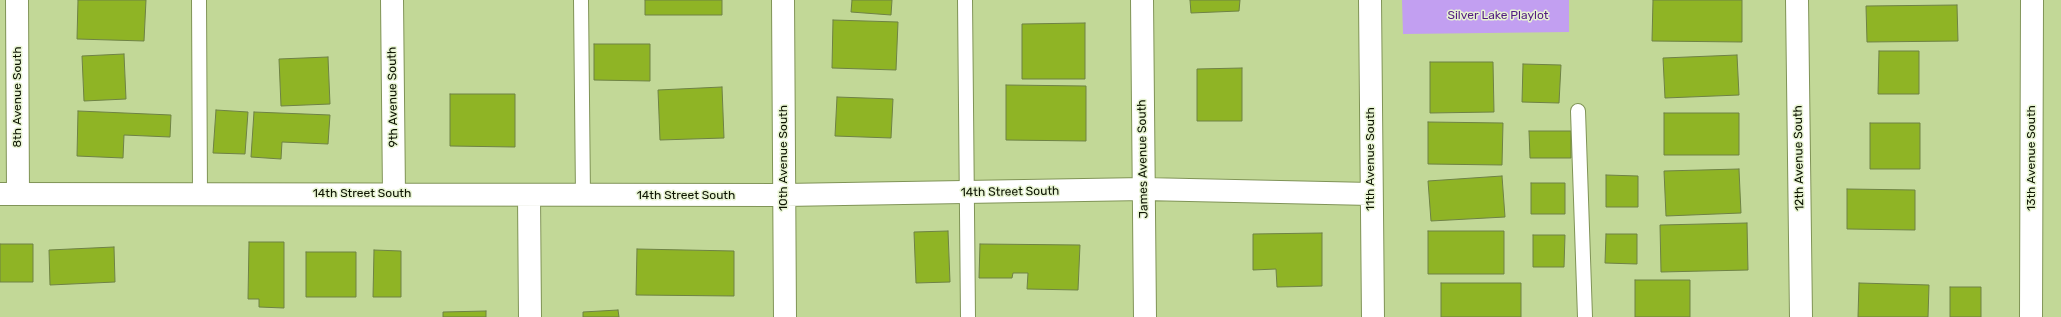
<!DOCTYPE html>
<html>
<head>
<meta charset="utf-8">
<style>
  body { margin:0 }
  canvas { display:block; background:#c2d897 }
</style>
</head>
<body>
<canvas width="2061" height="317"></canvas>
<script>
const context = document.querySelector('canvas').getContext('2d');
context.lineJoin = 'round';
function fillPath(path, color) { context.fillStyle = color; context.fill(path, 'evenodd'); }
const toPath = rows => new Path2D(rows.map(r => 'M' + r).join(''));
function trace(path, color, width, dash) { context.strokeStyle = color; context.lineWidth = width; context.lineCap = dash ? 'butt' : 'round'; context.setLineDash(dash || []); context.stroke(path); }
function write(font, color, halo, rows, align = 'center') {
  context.font = font + ' Rubik,sans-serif'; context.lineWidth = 3; context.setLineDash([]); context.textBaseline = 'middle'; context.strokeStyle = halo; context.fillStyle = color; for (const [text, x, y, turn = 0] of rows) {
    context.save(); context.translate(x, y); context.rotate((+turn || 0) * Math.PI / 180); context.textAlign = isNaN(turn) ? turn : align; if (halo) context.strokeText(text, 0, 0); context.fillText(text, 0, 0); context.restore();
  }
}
fillPath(toPath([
  [1402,0,1569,0,1569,32,1403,34]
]), '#c29ff1');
const building = toPath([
  [78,0,146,0,144,41,77,39,78,0],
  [645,0,722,0,722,15,645,15,645,0],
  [852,0,892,0,891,15,851,12,852,0],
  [1190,0,1240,0,1239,11,1191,13,1190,0],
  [1653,0,1742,0,1742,42,1652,41,1653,0],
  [1957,5,1958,41,1867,42,1866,6,1957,5],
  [833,20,898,22,896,70,832,68,833,20],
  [1085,23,1085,79,1022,79,1022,24,1085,23],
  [594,44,650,44,650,81,594,80,594,44],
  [1879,51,1919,51,1919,94,1878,94,1879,51],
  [124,54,126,99,84,101,82,56,124,54],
  [1737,55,1739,95,1665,98,1663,58,1737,55],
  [328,57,330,104,281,106,279,59,328,57],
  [1430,62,1493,62,1494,112,1430,113,1430,62],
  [1523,64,1561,65,1559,103,1522,102,1523,64],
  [1242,68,1242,121,1197,121,1197,69,1242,68],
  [1006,85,1086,86,1086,141,1006,140,1006,85],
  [722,87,724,138,660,140,658,90,722,87],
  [450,94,515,94,515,147,450,146,450,94],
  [837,97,893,99,891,138,835,136,837,97],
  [216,110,248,112,245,154,213,153,216,110],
  [78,111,171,115,170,137,124,135,123,158,77,156,78,111],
  [254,112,330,115,328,144,282,142,281,159,251,157,254,112],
  [1664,113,1739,113,1739,155,1664,155,1664,113],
  [1428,122,1503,123,1502,165,1428,164,1428,122],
  [1870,123,1920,123,1920,169,1870,169,1870,123],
  [1529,131,1571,131,1571,158,1530,158,1529,131],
  [1739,169,1741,213,1666,216,1664,171,1739,169],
  [1606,175,1638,176,1638,207,1606,207,1606,175],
  [1502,176,1505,217,1431,221,1428,181,1502,176],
  [1531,183,1565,183,1565,214,1531,214,1531,183],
  [1847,189,1915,190,1915,230,1847,229,1847,189],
  [1747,223,1748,270,1661,272,1660,225,1747,223],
  [948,231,950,282,916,283,914,232,948,231],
  [1428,231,1504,231,1504,274,1428,274,1428,231],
  [1322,233,1322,286,1277,287,1276,269,1253,270,1253,234,1322,233],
  [1606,234,1637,234,1637,264,1605,263,1606,234],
  [1533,235,1565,235,1564,267,1533,267,1533,235],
  [249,242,284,242,284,308,259,307,259,299,248,299,249,242],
  [0,244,33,244,33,282,0,282,0,244],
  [980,244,1080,245,1078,290,1027,289,1028,273,1013,273,1012,278,979,278,980,244],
  [114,247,115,282,50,285,49,250,114,247],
  [637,249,734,251,734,296,636,295,637,249],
  [374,250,401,251,401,297,373,297,374,250],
  [306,252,356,252,356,297,306,297,306,252],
  [1635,280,1690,280,1690,317,1635,317,1635,280],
  [1441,283,1521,283,1521,317,1441,317,1441,283],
  [1859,283,1929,285,1928,317,1858,317,1859,283],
  [1950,287,1981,287,1981,317,1950,317,1950,287],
  [618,310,619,317,583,317,583,312,618,310],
  [486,311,486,317,443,317,443,312,486,311]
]);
fillPath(building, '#8fb425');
trace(building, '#6e8245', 1);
const service = toPath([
  [199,0,200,194],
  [581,0,583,196],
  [965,0,968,317],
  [1578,111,1585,317]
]);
const minor = toPath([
  [17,0,18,194],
  [392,0,394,194],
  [783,0,785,317],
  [1142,0,1145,317],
  [1370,0,1373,317],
  [1797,0,1801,317],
  [0,194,784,195,1144,189,1371,194],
  [529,196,530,317],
  [2031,317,2032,0]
]);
trace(service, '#809457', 16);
trace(minor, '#809457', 24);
trace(service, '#fff', 14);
trace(minor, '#fff', 22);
write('12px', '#521d80', '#e8f4d3', [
  ["Silver Lake Playlot",1498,16]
]);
write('12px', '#0c1300', '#e8f4d3', [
  ["8th Avenue South",18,97,-90],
  ["9th Avenue South",393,97,-91],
  ["10th Avenue South",784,158,-90],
  ["12th Avenue South",1799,158,-91],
  ["13th Avenue South",2032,158,-90],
  ["James Avenue South",1143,159,-91],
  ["11th Avenue South",1371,159,-90],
  ["14th Street South",1010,192,-1],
  ["14th Street South",362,194],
  ["14th Street South",686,196]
]);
</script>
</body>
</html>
